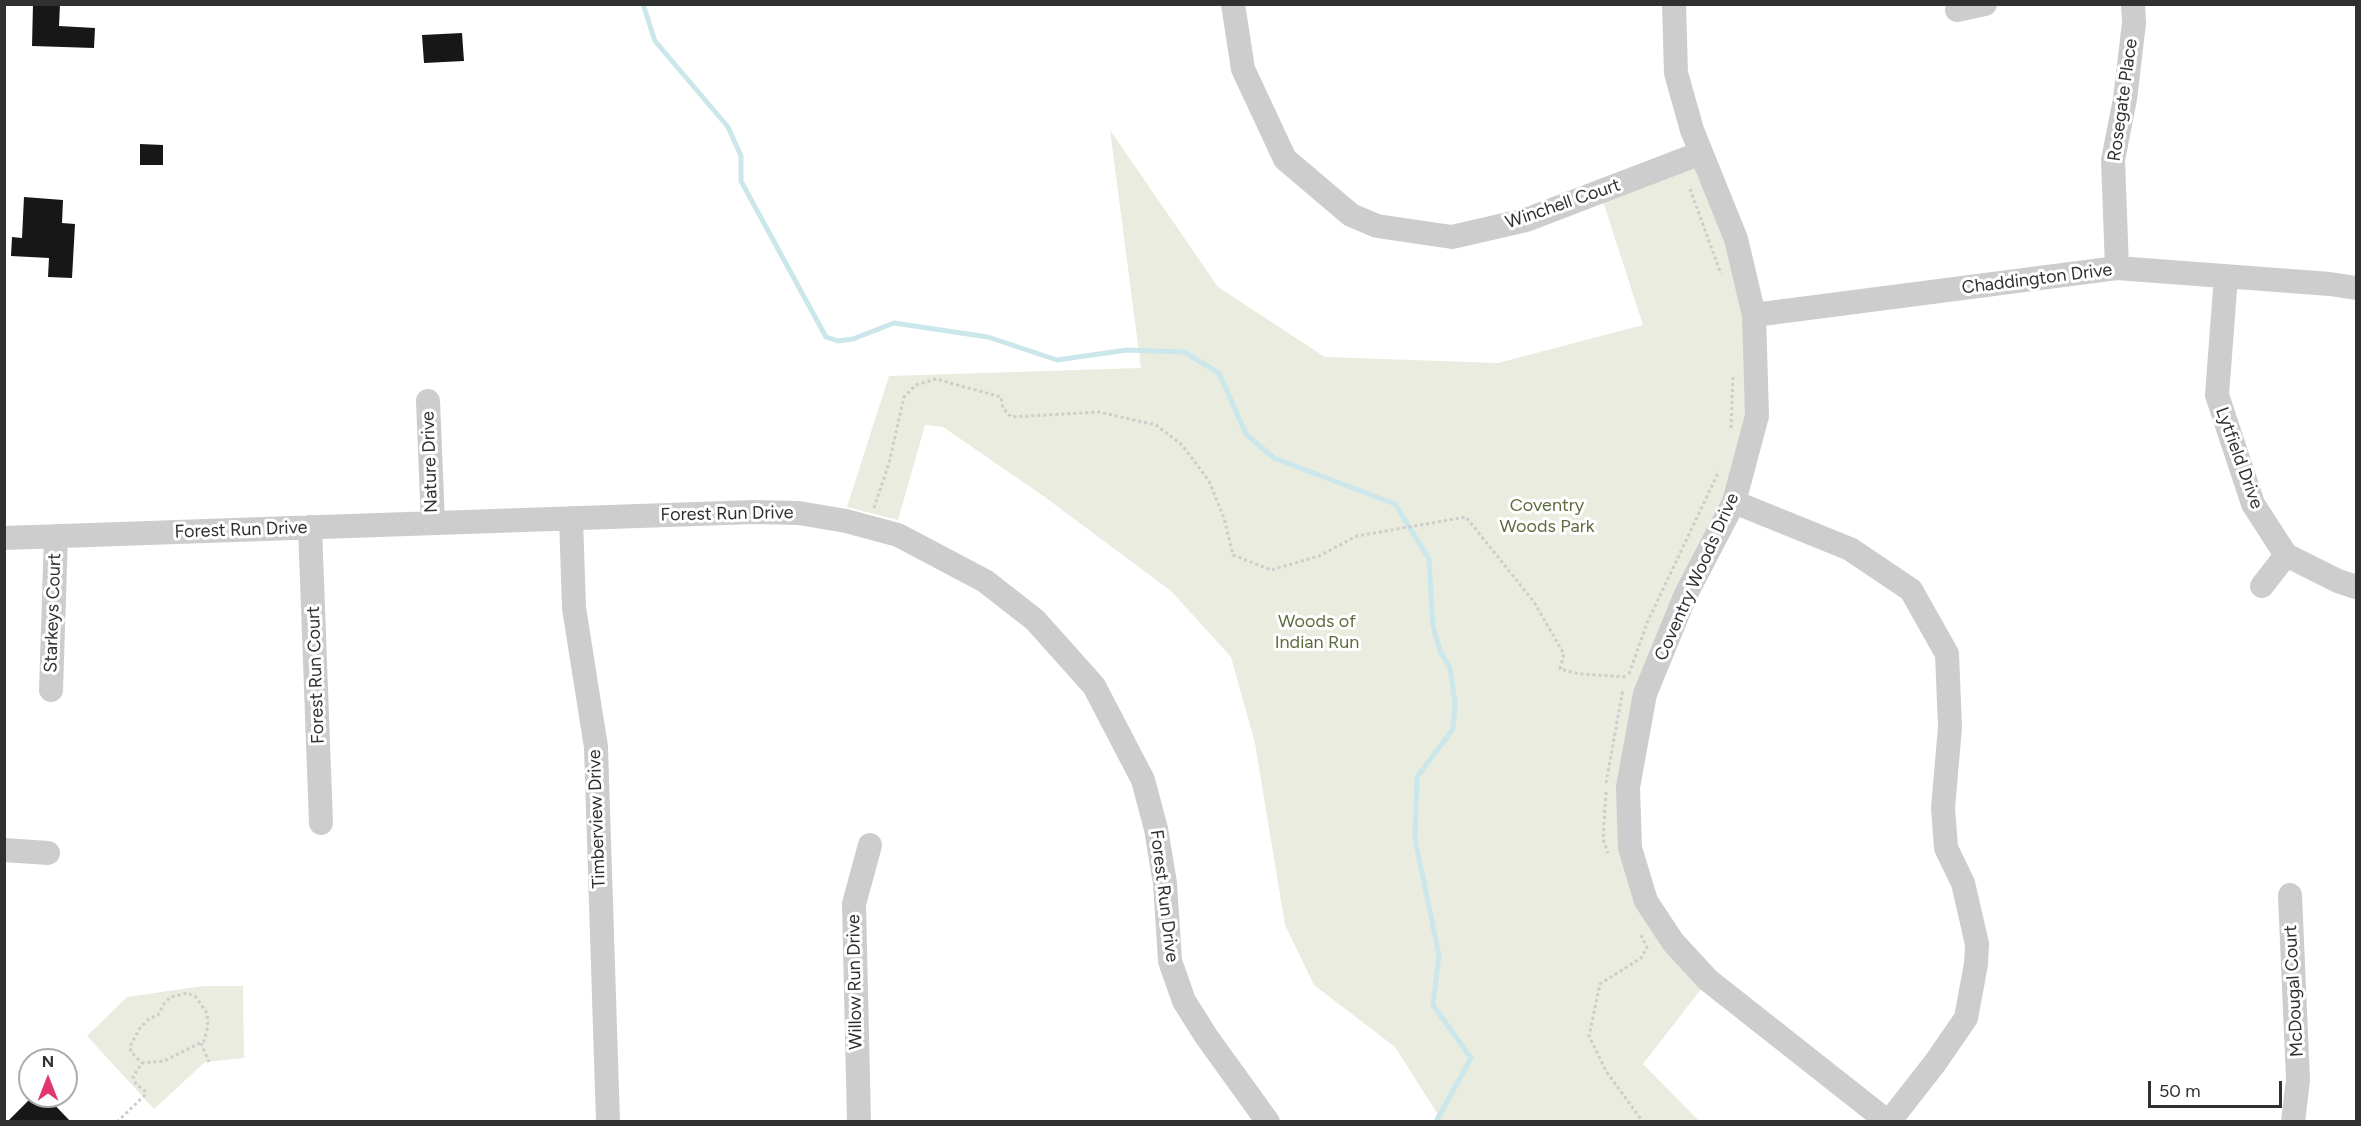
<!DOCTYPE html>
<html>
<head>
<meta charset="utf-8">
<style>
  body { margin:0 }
  #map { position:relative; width:2361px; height:1126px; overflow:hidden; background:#fff; font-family:Figtree,sans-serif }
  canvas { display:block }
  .frame { position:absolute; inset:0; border:6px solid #303030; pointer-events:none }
  .north { position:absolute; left:18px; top:1048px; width:60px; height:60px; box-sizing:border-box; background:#fff; border:2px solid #acacac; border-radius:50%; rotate:0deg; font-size:16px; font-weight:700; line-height:24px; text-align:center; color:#303030 }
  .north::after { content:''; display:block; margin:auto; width:21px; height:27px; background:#e2366e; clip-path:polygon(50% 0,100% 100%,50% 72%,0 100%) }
  .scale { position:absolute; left:2148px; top:1081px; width:134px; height:27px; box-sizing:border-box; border:3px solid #303030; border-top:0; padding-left:8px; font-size:18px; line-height:21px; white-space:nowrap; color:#303030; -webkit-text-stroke:4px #fff; paint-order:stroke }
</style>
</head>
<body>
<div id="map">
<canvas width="2361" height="1126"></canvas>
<div class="frame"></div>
<div class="north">N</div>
<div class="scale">50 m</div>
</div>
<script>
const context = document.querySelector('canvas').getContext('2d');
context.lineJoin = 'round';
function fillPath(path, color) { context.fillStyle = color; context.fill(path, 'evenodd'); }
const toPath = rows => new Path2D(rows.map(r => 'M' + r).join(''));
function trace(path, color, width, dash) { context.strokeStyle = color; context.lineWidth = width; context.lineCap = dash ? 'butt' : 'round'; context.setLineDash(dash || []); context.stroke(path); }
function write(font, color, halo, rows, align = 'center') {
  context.font = font + ' Figtree,sans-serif'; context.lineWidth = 6; context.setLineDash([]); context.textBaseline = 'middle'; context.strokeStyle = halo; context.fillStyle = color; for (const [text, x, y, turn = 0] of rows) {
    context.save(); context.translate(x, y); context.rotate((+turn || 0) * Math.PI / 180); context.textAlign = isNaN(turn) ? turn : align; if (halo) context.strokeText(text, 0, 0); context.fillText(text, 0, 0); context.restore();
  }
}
fillPath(toPath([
  [1110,130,1218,287,1325,357,1498,363,1643,325,1600,192,1701,153,1754,315,1757,416,1681,610,1628,787,1645,901,1708,980,1643,1064,1699,1121,1434,1121,1437,1113,1395,1047,1314,985,1285,925,1255,743,1231,657,1171,591,1042,495,943,427,925,425,898,520,847,507,889,376,1141,368],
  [203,986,243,986,244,1058,205,1062,154,1109,87,1036,127,997]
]), '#e9ecde');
trace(toPath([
  [643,4,655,41,728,127,741,156,741,181,826,337,838,341,853,339,894,323,988,337,1057,360,1127,350,1184,352,1219,373,1246,434,1274,458,1395,504,1429,559,1433,626,1440,651,1450,668,1455,703,1453,729,1417,777,1415,839,1439,955,1433,1005,1471,1058,1436,1122]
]), '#cbe7ec', 5);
fillPath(toPath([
  [33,4,60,4,59,26,95,28,94,48,32,46],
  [462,33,464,61,424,63,422,35],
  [140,144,163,145,163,165,140,165],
  [24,197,63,200,62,223,75,224,72,278,48,277,49,258,11,256,12,237,22,238],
  [33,1096,46,1096,71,1122,7,1122]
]), '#171717');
trace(toPath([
  [1690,189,1721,274],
  [1731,428,1733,375],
  [874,508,889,463,904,397,916,385,936,379,1001,397,1003,408,1011,417,1099,412,1156,425,1182,445,1209,481,1224,518,1233,555,1271,570,1319,556,1357,536,1466,517,1534,602,1564,654,1560,669,1580,674,1628,677],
  [1629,674,1647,623,1719,471],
  [1606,783,1623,689],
  [1606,792,1603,839,1608,853],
  [1641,935,1647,948,1641,958,1600,984,1589,1036,1606,1071,1643,1122],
  [201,1043,209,1062],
  [117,1122,145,1095,145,1091,136,1084,133,1077,142,1063,164,1061,204,1041,208,1026,207,1013,195,996,187,993,171,997,165,1002,158,1015,149,1019,140,1028,130,1046,131,1052,142,1063]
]), '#cdcdcd', 3, [3, 3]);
trace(toPath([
  [1233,4,1243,69,1285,159,1351,215,1377,226,1452,237,1526,220,1701,153],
  [1674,4,1676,73,1692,130,1736,239,1754,315,1757,416,1734,502,1686,594,1645,694,1628,787,1630,848,1646,901,1673,942,1708,980,1888,1122],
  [1957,10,1985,4],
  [2117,268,2113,160,2125,99,2134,23,2133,4],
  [2226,276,2217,395,2253,504,2286,555,2338,581,2356,587],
  [1754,315,2117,268,2330,284,2356,288],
  [428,401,433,523],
  [1734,502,1850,549,1911,590,1947,654,1950,727,1943,808,1946,848,1963,883,1977,944,1976,964,1966,1018,1935,1063,1889,1122],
  [571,518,574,608,596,747,608,1122],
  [310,527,321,823],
  [4,538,754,512,799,513,846,521,898,535,985,581,1035,620,1094,686,1143,780,1156,829,1165,883,1170,961,1184,1001,1206,1036,1268,1122],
  [2262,586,2286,555],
  [51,690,56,536],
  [4,850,48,853],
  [2290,895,2298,1080,2293,1122],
  [859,1122,854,904,870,845]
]), '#cdcdcd', 24);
write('18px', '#303030', '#fff', [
  ["Rosegate Place",2123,100,-82],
  ["Winchell Court",1563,204,-19],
  ["Chaddington Drive",2037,279,-7],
  ["Lytfield Drive",2239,458,70],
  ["Nature Drive",430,462,-92],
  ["Forest Run Drive",727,514,-1],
  ["Forest Run Drive",241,530,-2],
  ["Coventry Woods Drive",1697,577,-66],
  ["Starkeys Court",53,613,-88],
  ["Forest Run Court",316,675,-92],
  ["Timberview Drive",597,819,-92],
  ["Forest Run Drive",1164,896,83],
  ["Willow Run Drive",855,982,-91],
  ["McDougal Court",2294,991,-93]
]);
write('18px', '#5e6b3e', '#fff', [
  ["Coventry",1547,506],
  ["Woods Park",1547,527],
  ["Woods of",1317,622],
  ["Indian Run",1317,643]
]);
</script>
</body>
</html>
